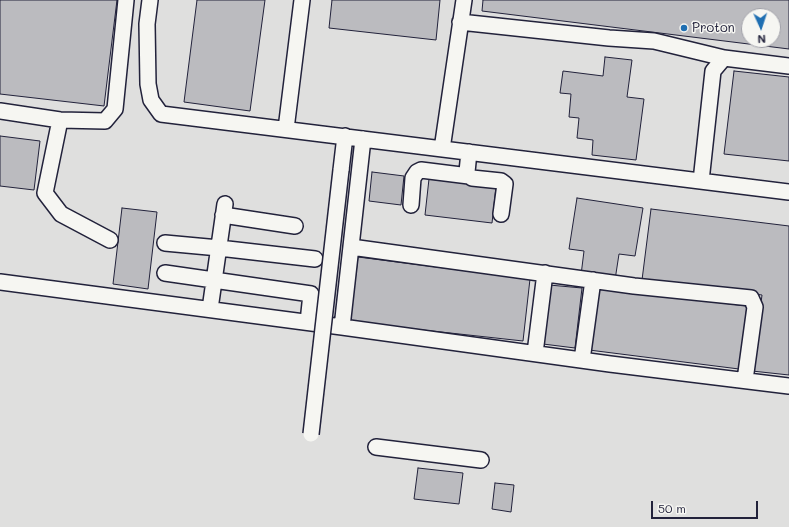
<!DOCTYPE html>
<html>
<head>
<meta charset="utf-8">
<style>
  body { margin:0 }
  #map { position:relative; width:789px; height:527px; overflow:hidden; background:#eeeeeb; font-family:Mali,sans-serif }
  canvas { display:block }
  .north { position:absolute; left:741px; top:8px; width:40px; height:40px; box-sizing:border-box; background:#f6f6f2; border:1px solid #a1a1a9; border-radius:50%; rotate:177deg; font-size:11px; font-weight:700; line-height:16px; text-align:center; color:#22223b }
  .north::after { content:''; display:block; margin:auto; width:14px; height:18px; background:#1f6fb2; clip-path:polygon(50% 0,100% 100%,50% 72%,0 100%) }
  .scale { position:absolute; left:651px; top:501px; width:107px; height:18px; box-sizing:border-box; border:2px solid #22223b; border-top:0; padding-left:5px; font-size:12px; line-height:14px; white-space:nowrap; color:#22223b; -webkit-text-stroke:3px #f6f6f2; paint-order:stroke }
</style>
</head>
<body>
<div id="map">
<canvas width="789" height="527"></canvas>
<div class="north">N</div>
<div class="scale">50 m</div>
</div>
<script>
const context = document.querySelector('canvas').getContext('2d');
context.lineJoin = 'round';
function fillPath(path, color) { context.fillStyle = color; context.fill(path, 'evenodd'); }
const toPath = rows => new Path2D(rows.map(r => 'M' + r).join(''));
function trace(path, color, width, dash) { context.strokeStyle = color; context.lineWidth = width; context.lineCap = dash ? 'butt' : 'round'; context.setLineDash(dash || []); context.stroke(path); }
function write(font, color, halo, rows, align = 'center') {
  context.font = font + ' Mali,sans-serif'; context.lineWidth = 3; context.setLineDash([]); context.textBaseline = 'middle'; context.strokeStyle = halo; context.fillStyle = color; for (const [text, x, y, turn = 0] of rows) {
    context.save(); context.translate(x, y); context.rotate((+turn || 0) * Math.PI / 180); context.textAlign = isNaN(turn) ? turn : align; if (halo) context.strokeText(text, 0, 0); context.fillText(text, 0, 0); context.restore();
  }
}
fillPath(toPath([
  [0,0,789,0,789,527,0,527],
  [749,16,773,16,773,40,749,40]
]), '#dfdfde');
const building = toPath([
  [0,0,117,0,104,106,0,94,0,0],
  [197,0,265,0,250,111,184,102,197,0],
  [332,0,440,0,436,40,329,28,332,0],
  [483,0,789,0,789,49,482,11,483,0],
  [749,16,773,16,773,40,749,40,749,16],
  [605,57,632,60,627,97,644,99,636,160,592,155,593,140,577,138,579,118,569,117,571,94,560,93,563,71,603,76,605,57],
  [734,71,789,77,789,161,724,154,734,71],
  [0,136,40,141,34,190,0,186,0,136],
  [372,172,404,176,401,205,369,201,372,172],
  [429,179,496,187,492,223,425,215,429,179],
  [577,198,643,208,635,256,619,254,615,280,581,275,584,251,569,249,577,198],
  [122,208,157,212,148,289,113,284,122,208],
  [651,209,789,226,789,375,752,371,762,295,642,280,651,209],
  [358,257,530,279,523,341,350,322,358,257],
  [549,285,582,288,575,348,543,344,549,285],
  [597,288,747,306,739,369,589,350,597,288],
  [418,468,463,473,459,504,414,499,418,468],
  [495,483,514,485,511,512,492,509,495,483]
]);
fillPath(building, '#bbbbbf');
trace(building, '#22223b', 1);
const minor = toPath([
  [150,0,147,24,148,84,151,100,161,114,789,192],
  [460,22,609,38,654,41,724,58],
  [0,111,60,120,105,121,115,109,126,0],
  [60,120,45,193,61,214,110,240],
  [286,129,302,0],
  [442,149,464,0],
  [469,152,467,172,469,176,472,178,501,181,505,184,501,214],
  [341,170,345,136],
  [701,181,713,71,724,58,789,66],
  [411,205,413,178,417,172,421,170,469,176],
  [223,215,295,226],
  [165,243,219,248,315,259],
  [351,247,634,286,751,298,755,307,745,380],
  [165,273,311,294,308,322],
  [0,282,342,327,610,364,789,386],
  [210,309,225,204],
  [342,327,363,139],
  [535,353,545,273],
  [582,360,593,280],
  [376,447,481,460]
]);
trace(minor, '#22223b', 18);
trace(minor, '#f6f6f2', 15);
const minorBridge = toPath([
  [311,434,341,170]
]);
trace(minorBridge, '#22223b', 18, []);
trace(minorBridge, '#f6f6f2', 15);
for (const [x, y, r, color] of [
  [684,28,4,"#1f6fb2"]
]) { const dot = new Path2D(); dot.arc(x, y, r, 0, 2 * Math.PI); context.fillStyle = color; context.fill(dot); trace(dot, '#f6f6f2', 1.5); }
write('13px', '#22223b', '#f6f6f2', [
  ["Proton",692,28]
], 'left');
</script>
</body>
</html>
